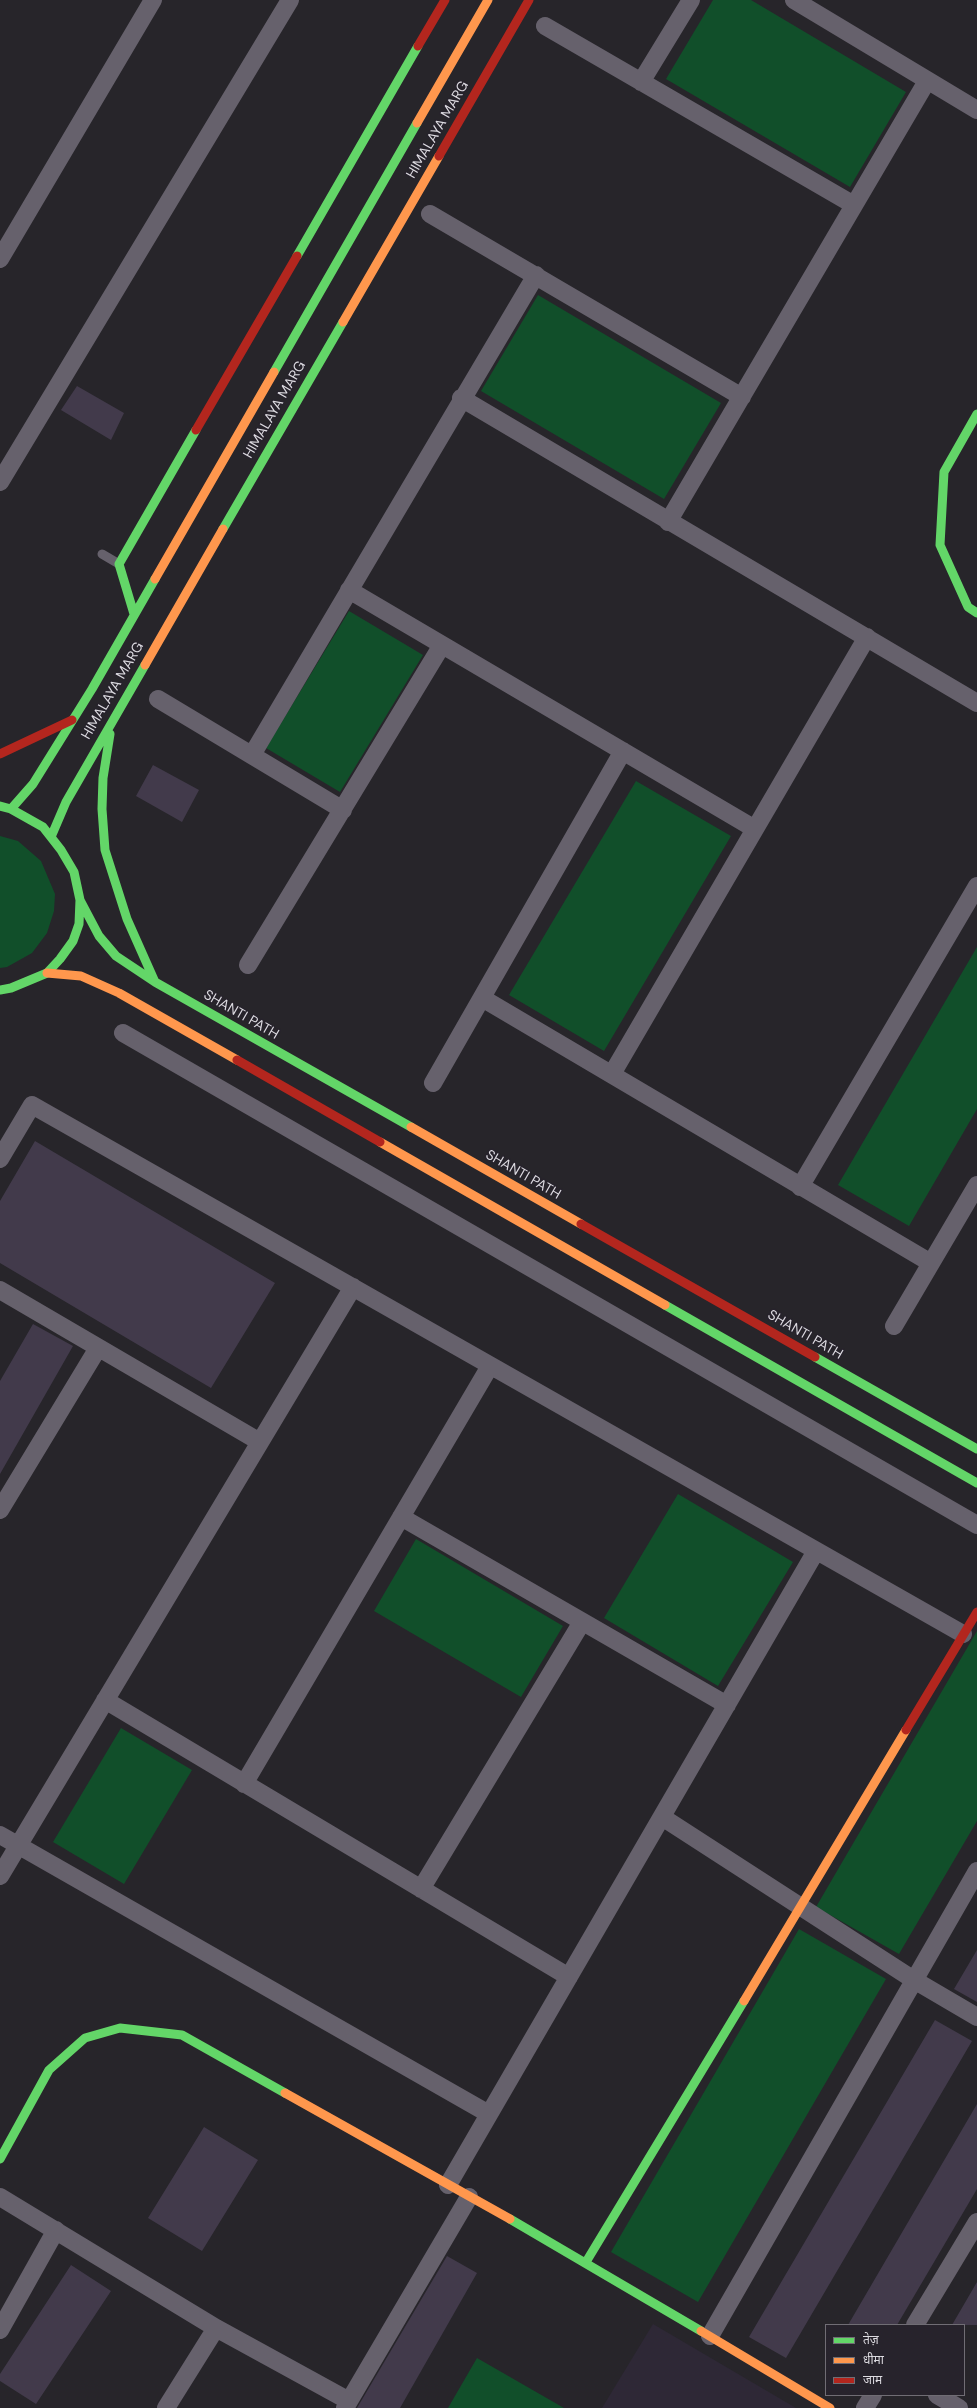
<!DOCTYPE html>
<html>
<head>
<meta charset="utf-8">
<style>
  body { margin:0 }
  #map { position:relative; width:977px; height:2408px; overflow:hidden; background:#27252a; font-family:"DM Sans","Noto Sans Devanagari",sans-serif }
  canvas { display:block }
  .legend { position:absolute; left:825px; top:2324px; width:140px; height:72px; box-sizing:border-box; background:#27232c; border:1px solid #706d74; margin:0; padding:5px 7px; list-style:none; font-size:12px; color:#dddbe1 }
  .legend li { display:flex; align-items:center; gap:8px; height:20px }
  .legend b { width:20px; border:1px solid #706d74 }
</style>
</head>
<body>
<div id="map">
<canvas width="977" height="2408"></canvas>
<ul class="legend">
<li><b style="height:5px;background:#63d668"></b>तेज़</li>
<li><b style="height:5px;background:#ff974d"></b>धीमा</li>
<li><b style="height:5px;background:#b3261e"></b>जाम</li>
</ul>
</div>
<script>
const context = document.querySelector('canvas').getContext('2d');
context.lineJoin = 'round';
function fillPath(path, color) { context.fillStyle = color; context.fill(path, 'evenodd'); }
const toPath = rows => new Path2D(rows.map(r => 'M' + r).join(''));
function trace(path, color, width, dash) { context.strokeStyle = color; context.lineWidth = width; context.lineCap = dash ? 'butt' : 'round'; context.setLineDash(dash || []); context.stroke(path); }
function write(font, color, halo, rows, align = 'center') {
  context.font = font + ' "DM Sans",sans-serif'; context.lineWidth = 3; context.setLineDash([]); context.textBaseline = 'middle'; context.strokeStyle = halo; context.fillStyle = color; for (const [text, x, y, turn = 0] of rows) {
    context.save(); context.translate(x, y); context.rotate((+turn || 0) * Math.PI / 180); context.textAlign = isNaN(turn) ? turn : align; if (halo) context.strokeText(text, 0, 0); context.fillText(text, 0, 0); context.restore();
  }
}
fillPath(toPath([
  [653,2324,796,2408,602,2408]
]), '#2e2836');
fillPath(toPath([
  [713,0,751,0,906,92,850,187,666,79],
  [538,295,721,403,664,499,481,391],
  [349,611,423,655,340,792,266,748],
  [636,781,731,836,604,1051,509,995],
  [0,836,18,841,41,861,55,894,54,911,47,933,32,953,7,967,0,968],
  [977,947,977,1109,909,1226,838,1185],
  [678,1494,793,1562,718,1686,604,1618],
  [416,1539,563,1626,521,1697,374,1611],
  [977,1631,977,1821,899,1954,816,1907],
  [121,1728,192,1770,124,1884,53,1842],
  [799,1929,886,1979,698,2302,611,2252],
  [477,2358,564,2408,448,2408]
]), '#114f2a');
fillPath(toPath([
  [77,386,124,413,111,440,61,410],
  [153,765,199,790,182,822,136,796],
  [35,1141,275,1283,211,1388,0,1263,0,1201],
  [33,1324,73,1346,0,1474,0,1381],
  [977,1950,977,2002,954,1989],
  [935,2020,972,2041,786,2358,749,2337],
  [977,2104,977,2189,897,2325,848,2325],
  [204,2127,258,2160,202,2251,148,2218],
  [447,2256,477,2273,400,2408,357,2408],
  [71,2265,111,2291,36,2404,0,2381,0,2374],
  [977,2282,977,2325,952,2325]
]), '#423a4b');
trace(toPath([
  [102,554,119,564]
]), '#66616c', 9);
trace(toPath([
  [794,0,977,110],
  [545,26,854,205],
  [641,82,691,0],
  [430,214,742,397],
  [0,259,153,0],
  [461,398,977,703],
  [0,482,290,0],
  [668,522,927,81],
  [349,590,755,829],
  [158,699,343,810],
  [252,755,536,275],
  [248,965,442,645],
  [482,998,931,1263],
  [123,1033,977,1525],
  [612,1074,867,637],
  [433,1083,623,751],
  [0,1159,32,1105,963,1634],
  [800,1187,977,886],
  [0,1290,260,1442],
  [894,1326,977,1185],
  [0,1510,98,1348],
  [401,1517,727,1705],
  [105,1700,569,1977],
  [244,1784,490,1366],
  [662,1817,914,1980,977,2017],
  [0,1835,489,2114],
  [0,1876,353,1287],
  [421,1889,582,1622],
  [448,2185,816,1551],
  [0,2197,216,2328,349,2401],
  [915,2325,977,2222],
  [0,2330,56,2230],
  [710,2336,977,1871],
  [937,2395,959,2408],
  [166,2408,216,2328],
  [345,2408,469,2197],
  [865,2408,873,2395]
]), '#66616c', 18);
trace(toPath([
  [297,256,418,46],
  [274,372,417,123],
  [977,414,944,472,940,545,968,607,977,613],
  [223,529,343,322],
  [134,614,119,564,196,430],
  [110,734,103,778,102,809,105,850,127,919,155,982],
  [0,806,11,809,43,827,61,850,74,872,80,900,79,924,73,941,60,959,47,973,11,988,0,990],
  [11,809,33,784,92,689,155,579],
  [51,837,66,802,145,665],
  [80,900,99,936,116,956,155,982,411,1127],
  [665,1305,977,1483],
  [815,1357,977,1449],
  [0,2159,49,2070,85,2038,120,2028,182,2035,285,2093],
  [510,2219,701,2331],
  [586,2262,744,2001]
]), '#63d668', 9);
trace(toPath([
  [417,123,488,0],
  [343,322,439,156],
  [155,579,274,372],
  [145,665,223,529],
  [47,973,81,976,119,993,237,1060],
  [411,1127,581,1224],
  [380,1142,665,1305],
  [744,2001,906,1730],
  [285,2093,510,2219],
  [701,2331,830,2408]
]), '#ff974d', 9);
trace(toPath([
  [418,46,445,0],
  [439,156,529,0],
  [196,430,297,256],
  [0,754,72,720],
  [237,1060,380,1142],
  [581,1224,815,1357],
  [906,1730,977,1612]
]), '#b3261e', 9);
write('14px', '#dddbe1', '#27232c', [
  ["HIMALAYA MARG",438,130,-60],
  ["HIMALAYA MARG",275,410,-60],
  ["HIMALAYA MARG",113,691,-60],
  ["SHANTI PATH",241,1015,30],
  ["SHANTI PATH",523,1175,30],
  ["SHANTI PATH",805,1335,30]
]);
</script>
</body>
</html>
